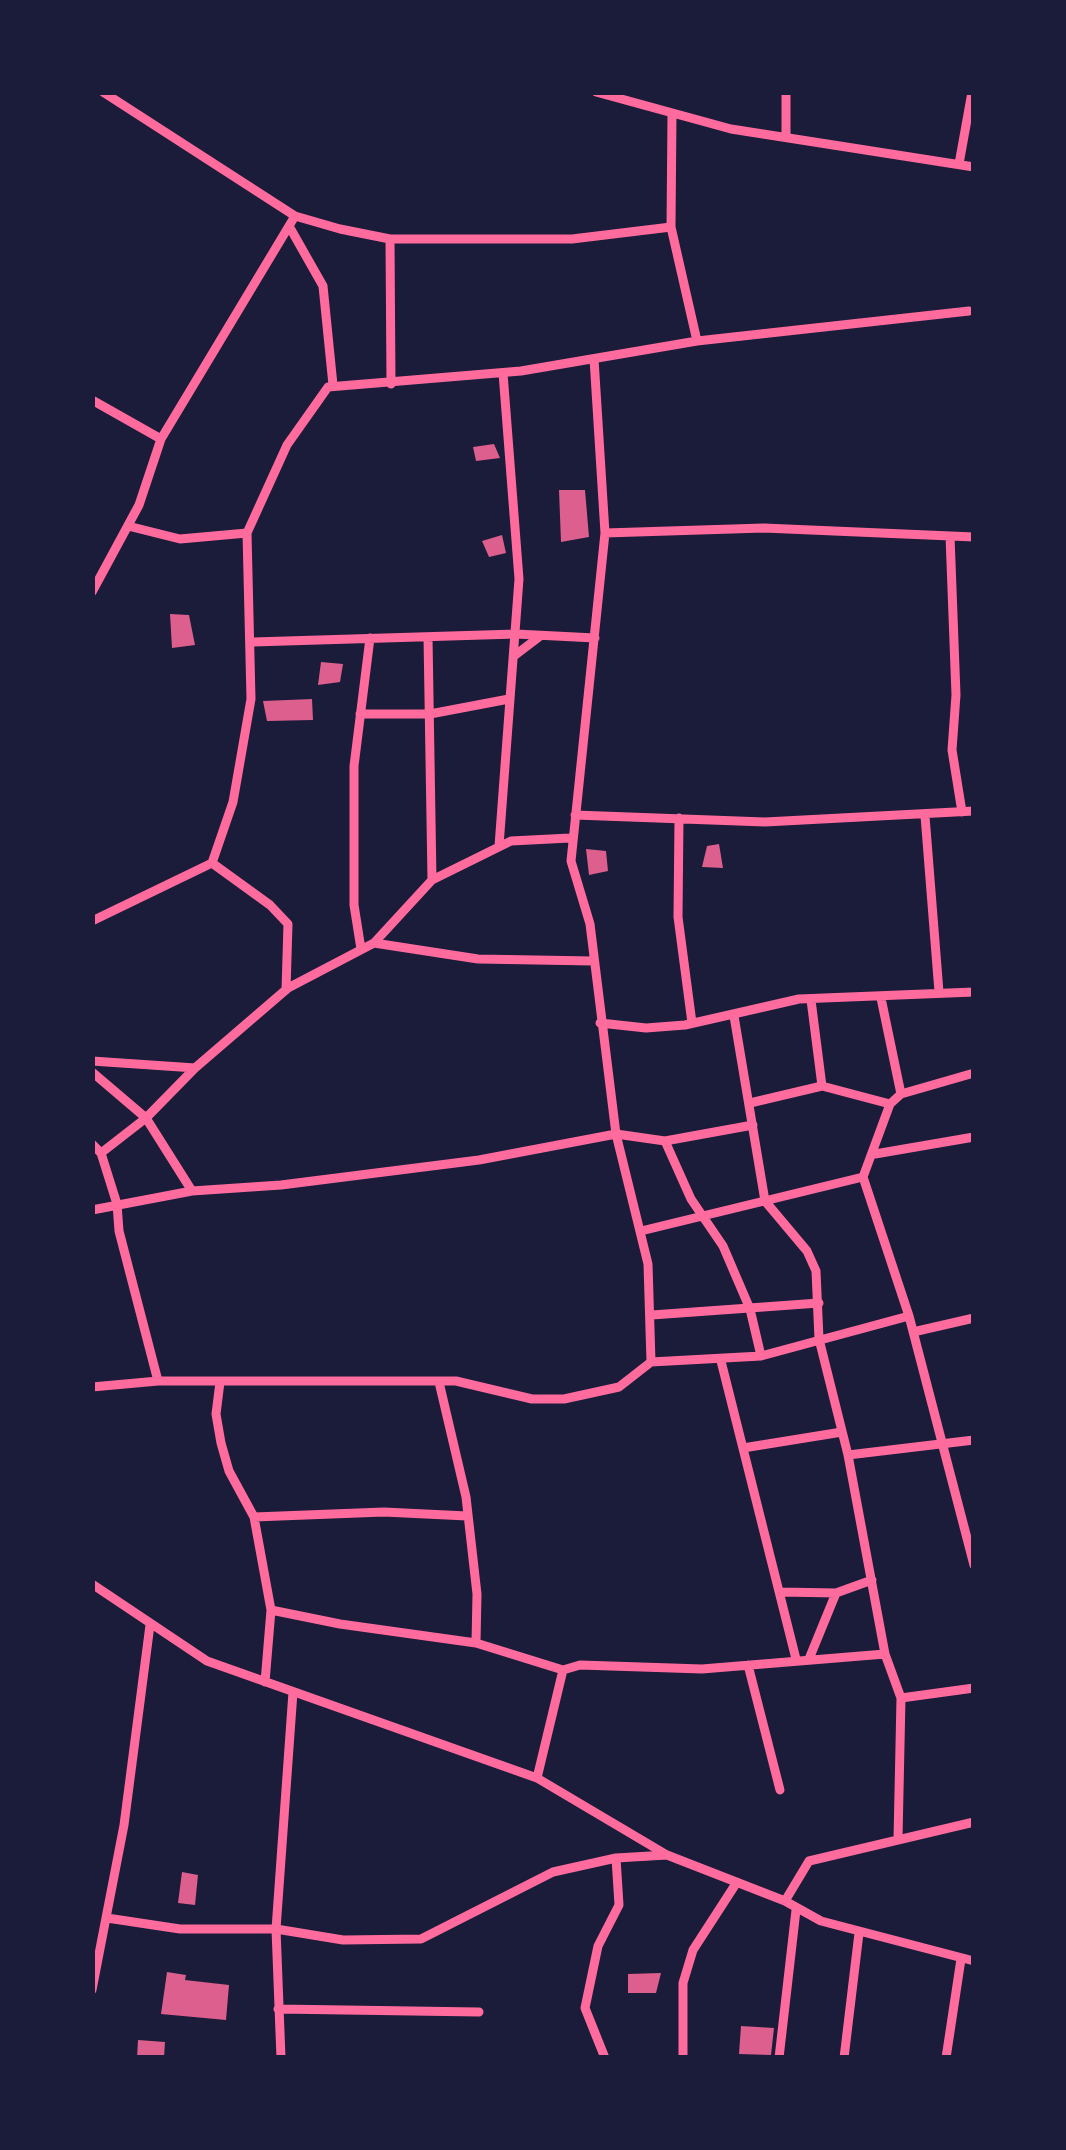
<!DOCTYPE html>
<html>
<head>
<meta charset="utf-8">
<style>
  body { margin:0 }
  #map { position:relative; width:1066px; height:2150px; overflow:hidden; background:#1b1b3a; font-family:Rubik,sans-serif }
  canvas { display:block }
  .frame { position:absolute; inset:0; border:95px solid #1b1b3a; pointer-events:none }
</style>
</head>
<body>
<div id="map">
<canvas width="1066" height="2150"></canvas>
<div class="frame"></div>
</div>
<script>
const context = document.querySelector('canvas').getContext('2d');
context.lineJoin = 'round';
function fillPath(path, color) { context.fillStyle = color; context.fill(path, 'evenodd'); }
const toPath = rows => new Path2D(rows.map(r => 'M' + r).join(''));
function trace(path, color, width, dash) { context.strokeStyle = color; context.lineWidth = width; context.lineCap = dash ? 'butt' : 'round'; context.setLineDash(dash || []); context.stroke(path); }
fillPath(toPath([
  [494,444,500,458,476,461,473,447],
  [559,490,585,490,589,537,561,542],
  [502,535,506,553,489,557,482,541],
  [170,614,189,615,195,645,172,648],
  [321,662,343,664,340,682,318,685],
  [312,699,313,720,267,721,263,701],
  [719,844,723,868,702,867,707,846],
  [586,849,606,851,608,871,589,875],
  [182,1872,198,1875,195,1905,178,1903],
  [167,1972,186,1975,185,1980,229,1985,226,2020,161,2014],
  [661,1973,656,1993,628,1993,628,1974],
  [741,2026,774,2028,771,2055,739,2054],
  [138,2040,165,2042,164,2058,137,2058]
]), '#dd5f8e');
trace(toPath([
  [103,92,295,216,340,229,390,239,572,239,671,227],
  [596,92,731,129,974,167],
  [672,113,671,227,697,341],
  [786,135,786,92],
  [959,164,972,92],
  [289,226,323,286,333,385],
  [390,239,391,384],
  [594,359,605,533,571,861,590,924,616,1134,648,1264,651,1362],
  [92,400,161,439],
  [128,526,180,539,247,533],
  [605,533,764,528,974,537],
  [950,536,956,695,952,750,962,812],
  [92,592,139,505,161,439,295,216],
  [428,637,432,880],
  [253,642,516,634,595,638],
  [514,656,539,637],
  [360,714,430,714,509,699],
  [575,815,765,822,974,811],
  [925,816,939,992],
  [679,818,678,917,692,1023],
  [499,846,519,579,503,373],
  [212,863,270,905,288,924,286,990],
  [92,921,212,863,233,802,251,699,247,533,287,445,328,387,521,371,697,341,969,311],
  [374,943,478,959,593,961],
  [361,949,354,905,354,766,370,638],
  [881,998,901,1094],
  [811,1000,822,1086],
  [734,1016,765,1201,807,1251,816,1271,819,1339,848,1455,885,1654,901,1698,898,1839],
  [600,1023,646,1028,685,1025,799,999,974,992],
  [92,1061,195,1068],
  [92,1072,146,1118,192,1191],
  [974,1073,901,1094,890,1104,863,1177,909,1316,974,1565],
  [750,1103,822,1086,890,1104],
  [665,1141,691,1199,723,1246,750,1309,761,1356],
  [92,1144,101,1153,117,1204,119,1231,158,1381],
  [101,1153,146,1118,195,1068,288,988,374,943,432,880,511,841,570,838],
  [875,1154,974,1137],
  [92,1210,192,1191,281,1185,479,1160,616,1134,665,1141,753,1125],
  [641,1231,863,1177],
  [652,1315,819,1303],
  [913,1332,974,1318],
  [721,1361,796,1659],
  [220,1382,216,1414,221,1443,229,1471,254,1517,271,1610,265,1682],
  [439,1382,466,1497,477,1594,476,1643],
  [92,1387,158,1381,456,1381,532,1399,564,1399,619,1387,651,1362,761,1356,909,1316],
  [743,1448,842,1432],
  [848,1455,974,1440],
  [254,1517,384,1512,467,1516],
  [92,1584,207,1661,537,1778,667,1855,785,1901,821,1921,974,1961],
  [781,1592,836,1593,872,1580],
  [271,1610,340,1624,476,1643,563,1670,580,1665,702,1669,885,1654],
  [809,1659,836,1593],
  [748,1665,780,1790],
  [901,1698,974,1688],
  [537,1778,563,1670],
  [785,1901,809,1861,974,1822],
  [107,1918,180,1929,276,1929,343,1940,421,1939,553,1872,616,1858,667,1855],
  [92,1990,124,1825,150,1625],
  [278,2009,479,2012],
  [281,2058,276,1929,293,1692],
  [605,2058,585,2008,598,1946,619,1905,616,1858],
  [683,2058,683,1983,693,1950,737,1882],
  [779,2058,796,1910],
  [844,2058,859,1933],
  [946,2058,961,1959]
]), '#ff6b9d', 9);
</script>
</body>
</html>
